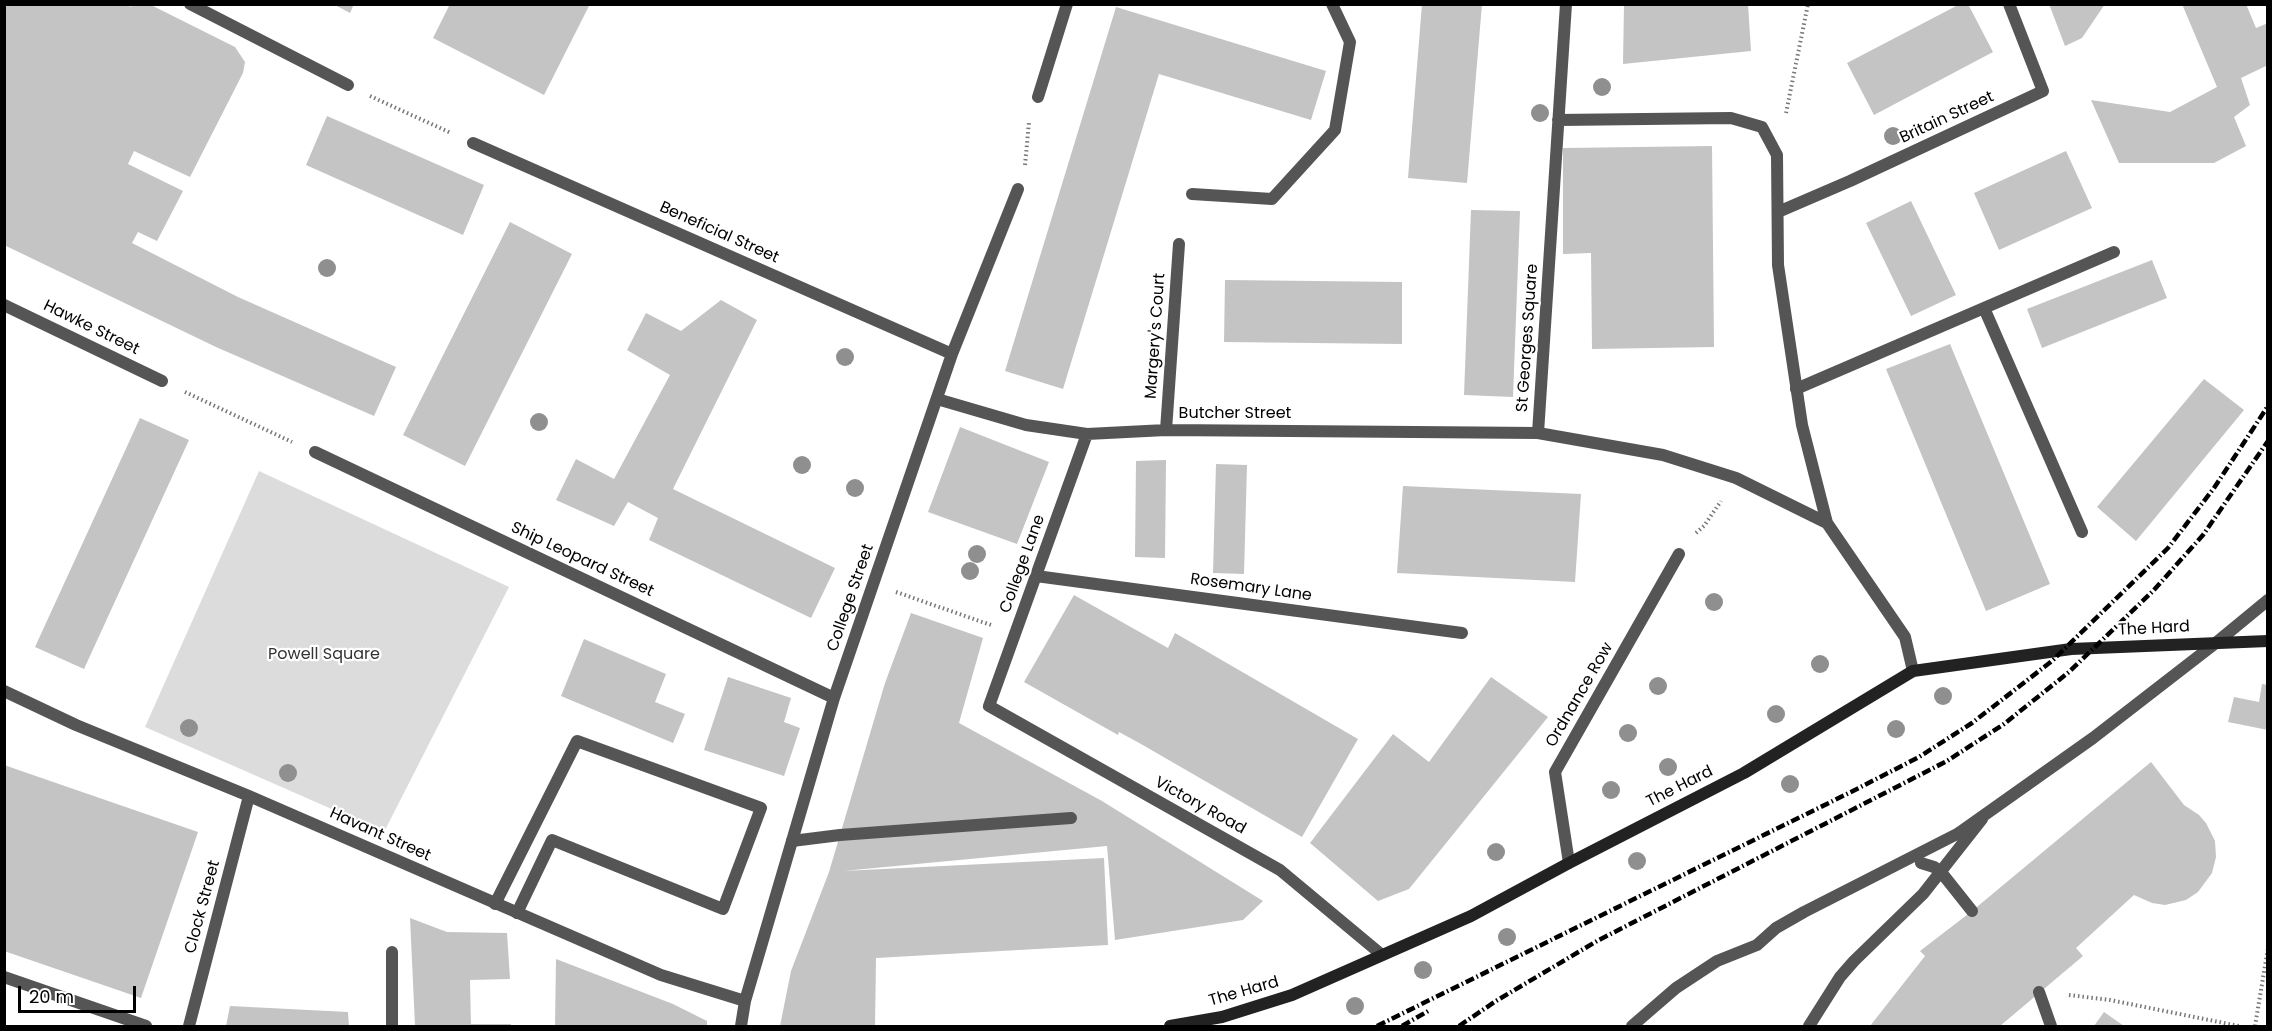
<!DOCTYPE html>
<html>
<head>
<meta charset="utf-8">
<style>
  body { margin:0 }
  #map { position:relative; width:2272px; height:1031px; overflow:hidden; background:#fff; font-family:Poppins,sans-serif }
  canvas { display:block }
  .frame { position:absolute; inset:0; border:6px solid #000; pointer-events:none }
  .scale { position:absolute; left:18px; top:986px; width:118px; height:27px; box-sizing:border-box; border:3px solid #000; border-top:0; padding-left:8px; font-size:18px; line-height:21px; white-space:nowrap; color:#000; -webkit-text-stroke:4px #fff; paint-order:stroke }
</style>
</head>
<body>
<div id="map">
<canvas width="2272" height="1031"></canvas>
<div class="frame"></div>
<div class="scale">20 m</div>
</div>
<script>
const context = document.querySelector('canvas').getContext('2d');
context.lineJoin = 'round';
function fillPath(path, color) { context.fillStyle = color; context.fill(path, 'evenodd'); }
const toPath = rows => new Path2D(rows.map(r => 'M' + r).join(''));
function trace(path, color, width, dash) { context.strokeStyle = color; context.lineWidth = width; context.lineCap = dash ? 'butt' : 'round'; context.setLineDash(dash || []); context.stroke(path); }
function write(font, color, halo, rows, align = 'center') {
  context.font = font + ' Poppins,sans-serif'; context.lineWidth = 4.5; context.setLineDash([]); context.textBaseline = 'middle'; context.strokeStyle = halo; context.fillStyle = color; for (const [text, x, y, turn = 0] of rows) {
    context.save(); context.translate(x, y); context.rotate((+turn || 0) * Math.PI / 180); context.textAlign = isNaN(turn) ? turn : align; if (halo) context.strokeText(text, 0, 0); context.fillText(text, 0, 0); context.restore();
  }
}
fillPath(toPath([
  [259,471,509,587,384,832,145,727]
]), '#dcdcdc');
fillPath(toPath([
  [4,4,127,4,131,7,133,4,149,4,235,47,245,62,243,73,190,177,134,151,128,164,183,191,157,241,138,232,132,243,238,297,396,367,374,416,216,347,4,245],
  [333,4,354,4,350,13],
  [450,4,590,4,544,95,433,38],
  [1422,4,1482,4,1467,183,1408,178],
  [1624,4,1748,4,1751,51,1623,64],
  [1960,4,1968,4,1993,52,1874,115,1847,63],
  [2049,4,2105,4,2082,38,2065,46],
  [2182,4,2246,4,2256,28,2268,23,2268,65,2241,78,2250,105,2234,117,2246,146,2214,163,2119,163,2091,100,2170,112,2217,87],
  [1116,7,1326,71,1311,120,1159,74,1063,389,1005,371],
  [327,116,484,185,463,235,306,165],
  [1712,146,1714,347,1592,349,1591,253,1563,254,1563,148],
  [2066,151,2092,208,1999,250,1974,193],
  [1911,201,1956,295,1911,316,1866,223],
  [1471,210,1520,211,1513,397,1464,395],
  [510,222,572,254,465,466,403,435],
  [2152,260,2167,298,2042,348,2027,309],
  [1225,280,1402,282,1402,344,1224,342],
  [721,300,757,320,673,489,835,568,811,618,649,540,658,518,628,502,614,526,556,500,576,459,614,479,670,375,627,350,646,313,681,331],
  [1950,344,2050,584,1986,611,1886,369],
  [2204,379,2244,410,2136,541,2097,507],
  [140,418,189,440,84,669,35,647],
  [960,427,1049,462,1017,544,928,512],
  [1166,460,1165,558,1135,557,1136,461],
  [1216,464,1247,465,1244,574,1213,573],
  [1403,486,1581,494,1575,582,1397,573],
  [1074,595,1168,648,1175,633,1358,739,1302,837,1141,744,1119,732,1118,735,1024,682],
  [911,613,983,638,959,723,1102,801,1263,901,1243,920,1115,940,1107,846,843,871,1104,858,1108,945,876,958,875,1026,780,1026,791,971,829,872,885,683],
  [584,639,666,674,655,702,685,714,673,743,561,696],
  [728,677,791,698,784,722,800,728,784,776,704,750],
  [1491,677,1548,717,1409,889,1378,901,1310,843,1393,734,1429,762],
  [2262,684,2268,685,2268,730,2228,722,2234,697,2259,702],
  [2151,762,2184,805,2199,815,2206,823,2215,841,2216,857,2212,873,2198,892,2186,900,2165,905,2152,903,2134,895,2076,948,2083,956,2000,1026,1870,1026,1925,956,1920,951,1972,911],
  [4,765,198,832,141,998,4,951],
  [410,918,447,932,507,933,510,979,470,980,471,1026,415,1026],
  [556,959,673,1004,707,1021,707,1026,555,1026],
  [230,1006,348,1012,349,1026,226,1026],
  [2104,1012,2124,1026,2094,1026],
  [471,1024,511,1024,511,1026,471,1026]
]), '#c4c4c4');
trace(toPath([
  [370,96,451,133],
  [1786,113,1808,4],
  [1025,165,1029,122],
  [185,392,292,442],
  [1696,533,1704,526,1721,501],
  [896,592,991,625],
  [2069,995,2110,1000,2239,1026],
  [2255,1026,2268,948]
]), '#777', 4, [1.5, 3]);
trace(toPath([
  [1192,194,1272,199,1335,130,1350,42,1332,4],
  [1984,308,2082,532],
  [1796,389,2114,252],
  [792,841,840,835,1071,818],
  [1921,863,1934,867,1941,872,1972,911],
  [495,904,577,741,761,808,723,909,552,840,517,913],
  [392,952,392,1026],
  [2039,992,2051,1026],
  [1632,1026,1676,988,1717,961,1757,945,1776,928,1804,912,1959,833],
  [1809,1026,1840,977,1854,961,1923,894,1982,819]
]), '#555', 12);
trace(toPath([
  [190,4,348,85],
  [1038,97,1067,4],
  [1558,120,1731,118,1762,127,1777,155,1778,265,1802,425,1827,523],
  [473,143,952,354],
  [1778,212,1850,181,2043,91,2009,4],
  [4,305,162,381],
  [937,399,1026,425,1087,434,1166,430,1538,433,1663,455,1736,478,1827,523,1905,637,1913,671],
  [1166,430,1179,244],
  [1538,433,1566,4],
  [1087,434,989,706,1280,870,1382,955],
  [315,452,834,698],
  [1036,576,1462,633],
  [4,691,76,725,249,796,661,975,745,1001],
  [1959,833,2093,738,2217,642],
  [1569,863,1555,772,1679,554],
  [4,977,146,1026],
  [189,1026,249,796],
  [741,1026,745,1001,834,698,952,354,1018,189]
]), '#555', 12);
trace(toPath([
  [2217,642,2268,600]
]), '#555', 12);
trace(toPath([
  [1170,1026,1222,1017,1292,995,1471,916,1569,863,1744,773,1913,671,2071,649,2268,641]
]), '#222', 12);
trace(toPath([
  [1377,1026,1851,792,1919,757,1972,723,2052,661,2168,548,2214,488,2268,406],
  [1402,1026,1430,1010],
  [1459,1026,1496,1001,1597,941,1947,761,2004,724,2069,672,2153,591,2203,535,2268,441]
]), '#000', 4.5, [9, 3, 1.5, 3]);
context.fillStyle = '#8f8f8f';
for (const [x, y] of [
  [1602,87],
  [1540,113],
  [1893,136],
  [327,268],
  [845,357],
  [539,422],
  [802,465],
  [855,488],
  [977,554],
  [970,571],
  [1714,602],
  [1820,664],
  [1658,686],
  [1943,696],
  [1776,714],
  [189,728],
  [1896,729],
  [1628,733],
  [1668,767],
  [288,773],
  [1790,784],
  [1611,790],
  [1496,852],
  [1637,861],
  [1507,937],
  [1423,970],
  [1355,1006]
]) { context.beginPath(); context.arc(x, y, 9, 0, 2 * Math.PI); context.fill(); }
write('16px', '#000', '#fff', [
  ["Britain Street",1947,118,-25],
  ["Beneficial Street",719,233,24],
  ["Hawke Street",91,328,26],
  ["Margery's Court",1156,336,-86],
  ["St Georges Square",1528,338,-86],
  ["Butcher Street",1235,414],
  ["Ship Leopard Street",582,560,25],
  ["College Lane",1023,564,-70],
  ["Rosemary Lane",1251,588,8],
  ["College Street",851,598,-71],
  ["The Hard",2154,629,-3],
  ["Ordnance Row",1580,695,-60],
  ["The Hard",1680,787,-27],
  ["Victory Road",1200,806,29],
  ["Havant Street",380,835,24],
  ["Clock Street",203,907,-75],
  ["The Hard",1244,992,-16]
]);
write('16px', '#333', '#fff', [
  ["Powell Square",324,655]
]);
</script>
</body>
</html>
